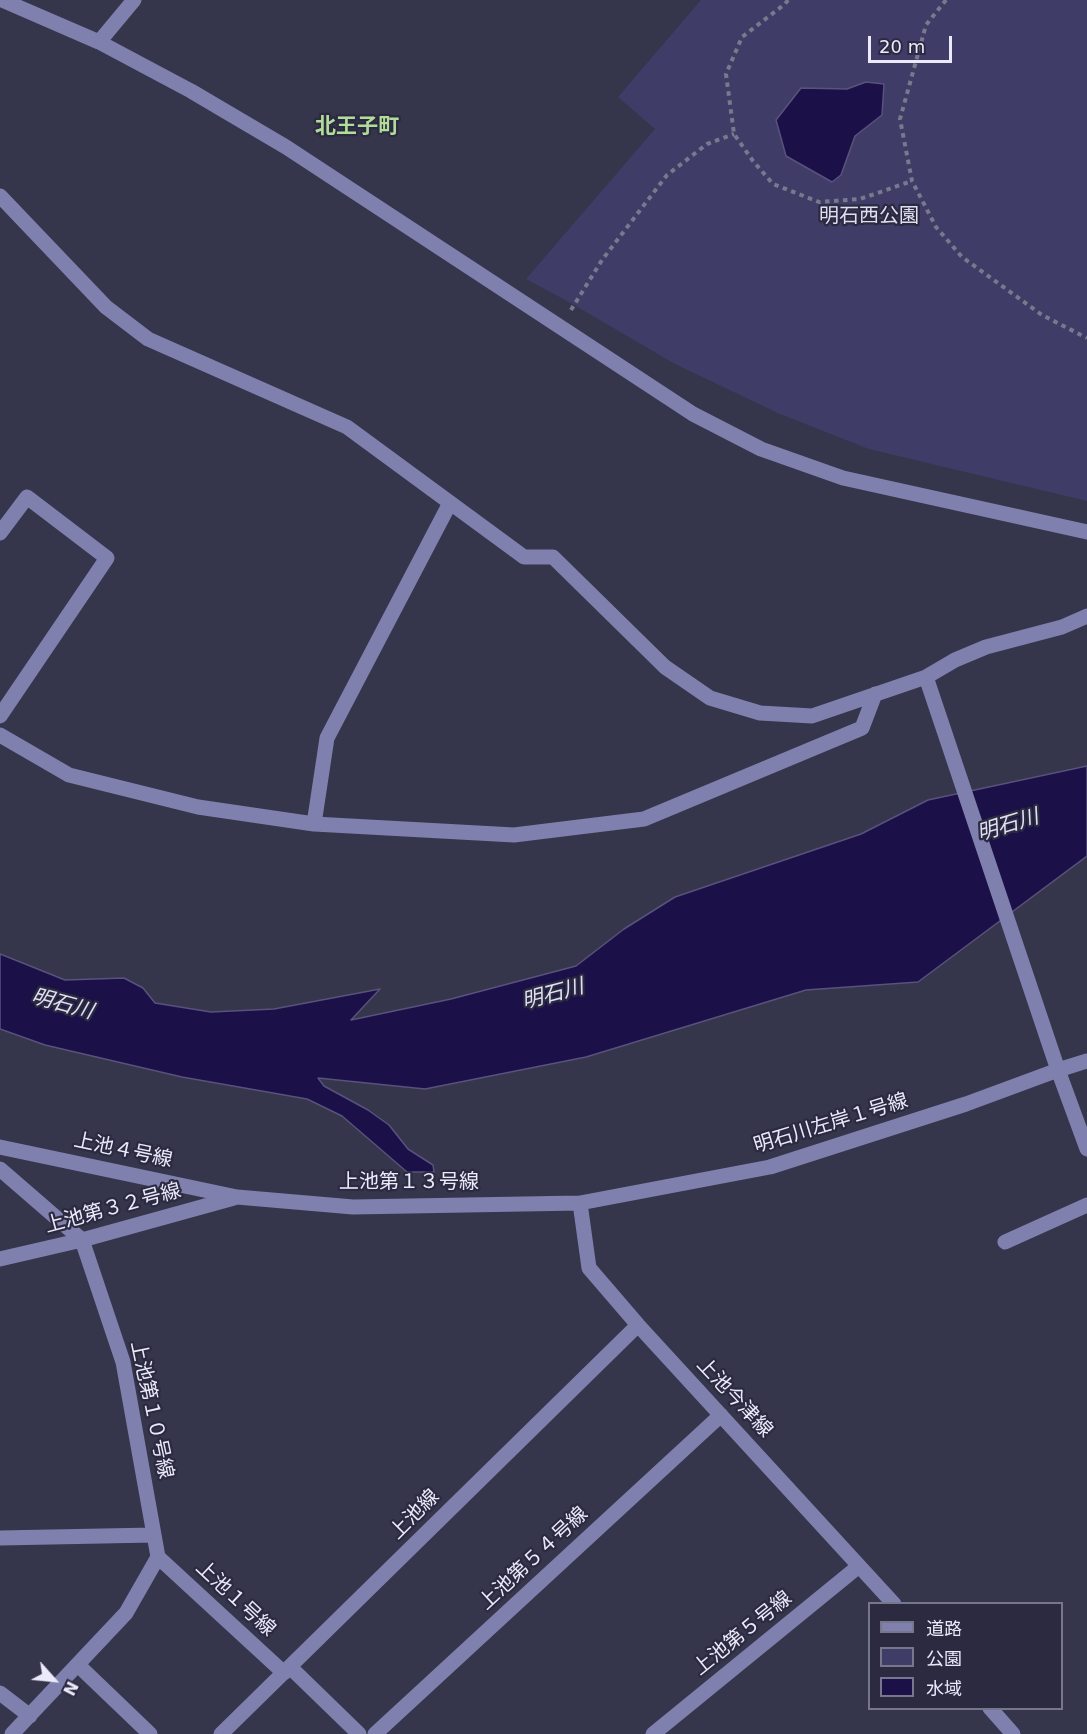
<!DOCTYPE html>
<html>
<head>
<meta charset="utf-8">
<style>
  body { margin:0 }
  #map { position:relative; width:1087px; height:1734px; overflow:hidden; background:#35354c; font-family:"DejaVu Sans","Noto Sans JP",sans-serif }
  canvas { display:block }
  .legend { position:absolute; left:868px; top:1602px; width:195px; height:108px; box-sizing:border-box; background:#2b2a41; border:2px solid #77778b; margin:0; padding:8px 10px; list-style:none; font-size:18px; color:#eaeafa }
  .legend li { display:flex; align-items:center; gap:12px; height:30px }
  .legend b { width:30px; border:2px solid #77778b }
  .north { position:absolute; left:24px; top:1650px; width:60px; height:60px; -webkit-text-stroke:4px #2b2a41; paint-order:stroke; rotate:117deg; font-size:16px; font-weight:700; line-height:24px; text-align:center; color:#eaeafa }
  .north::after { content:''; display:block; margin:auto; width:21px; height:27px; background:#eaeafa; clip-path:polygon(50% 0,100% 100%,50% 72%,0 100%) }
  .scale { position:absolute; left:868px; top:36px; width:84px; height:27px; box-sizing:border-box; border:3px solid #eaeafa; border-top:0; padding-left:8px; font-size:18px; line-height:21px; white-space:nowrap; color:#eaeafa; -webkit-text-stroke:4px #2b2a41; paint-order:stroke }
</style>
</head>
<body>
<div id="map">
<canvas width="1087" height="1734"></canvas>
<ul class="legend">
<li><b style="height:8px;background:#7f80ae"></b>道路</li>
<li><b style="height:16px;background:#3f3d67"></b>公園</li>
<li><b style="height:16px;background:#1b1148"></b>水域</li>
</ul>
<div class="north">N</div>
<div class="scale">20 m</div>
</div>
<script>
const context = document.querySelector('canvas').getContext('2d');
context.lineJoin = 'round';
function fillPath(path, color) { context.fillStyle = color; context.fill(path, 'evenodd'); }
const toPath = rows => new Path2D(rows.map(r => 'M' + r).join(''));
function trace(path, color, width, dash) { context.strokeStyle = color; context.lineWidth = width; context.lineCap = dash ? 'butt' : 'round'; context.setLineDash(dash || []); context.stroke(path); }
function write(font, color, halo, rows, align = 'center') {
  context.font = font + ' "DejaVu Sans","Noto Sans JP",sans-serif'; context.lineWidth = 4.5; context.setLineDash([]); context.textBaseline = 'middle'; context.strokeStyle = halo; context.fillStyle = color; for (const [text, x, y, turn = 0] of rows) {
    context.save(); context.translate(x, y); context.rotate((+turn || 0) * Math.PI / 180); context.textAlign = isNaN(turn) ? turn : align; if (halo) context.strokeText(text, 0, 0); context.fillText(text, 0, 0); context.restore();
  }
}
fillPath(toPath([
  [701,0,1087,0,1087,501,869,449,780,414,675,364,569,302,526,279,655,129,618,97]
]), '#3f3d67');
const water = toPath([
  [866,82,884,84,882,115,855,136,841,175,832,182,786,156,776,120,801,88,847,89,866,82],
  [1087,766,1087,856,918,982,806,990,586,1057,425,1089,318,1078,324,1086,368,1110,389,1125,408,1149,433,1165,434,1172,407,1172,342,1116,307,1099,182,1077,45,1045,0,1029,0,954,65,980,124,978,143,988,155,1003,211,1012,274,1009,380,989,351,1020,451,999,576,966,624,929,675,897,861,834,928,800,1087,766]
]);
fillPath(water, '#1b1148');
trace(water, '#59527d', 1.5);
trace(toPath([
  [788,0,785,4,742,37,726,74,734,134,753,161,773,184,819,202,860,199,912,181],
  [946,0,926,25,900,119,912,181,936,227,962,257,1042,315,1087,338],
  [571,310,602,260,667,175,707,144,734,134]
]), '#79798d', 4, [4.5, 4.5]);
trace(toPath([
  [2,0,99,42,191,91,286,147,693,414,761,449,843,478,1087,532],
  [99,42,134,0],
  [0,196,106,307,148,339,347,427,524,557,553,557,665,667,710,698,760,713,812,716,926,677,955,660,986,647,1062,627,1087,616],
  [0,533,27,497,107,558,0,716],
  [926,677,1058,1070,1087,1149],
  [0,735,69,775,198,807,314,824,514,835,644,819,862,728,875,694],
  [314,824,327,738,450,503],
  [0,1147,237,1197,353,1207,580,1203,770,1167,966,1104,1058,1070,1087,1061],
  [0,1169,82,1240,123,1362,158,1557],
  [580,1203,589,1268,638,1325,894,1604],
  [1005,1242,1087,1205],
  [0,1259,82,1240,234,1198],
  [0,1538,154,1535],
  [158,1557,284,1673],
  [78,1665,150,1734],
  [290,1667,359,1734],
  [0,1693,30,1716],
  [990,1708,1013,1734],
  [12,1734,126,1613,158,1557],
  [221,1734,638,1325],
  [375,1734,721,1415],
  [653,1734,859,1566]
]), '#7f80ae', 15);
write('20px', '#dedff1', '#2b2a41', [
  ["明石西公園",869,217]
]);
write('20px', '#eaeafa', '#2b2a41', [
  ["明石川左岸１号線",831,1124,-17],
  ["上池４号線",123,1151,12],
  ["上池第１３号線",409,1183],
  ["上池第３２号線",113,1209,-15],
  ["上池今津線",734,1398,47],
  ["上池第１０号線",151,1410,78],
  ["上池線",415,1515,-45],
  ["上池第５４号線",534,1559,-43],
  ["上池１号線",235,1599,43],
  ["上池第５号線",743,1634,-39]
]);
write('bold 21px', '#b2dc99', '#2b2a41', [
  ["北王子町",357,128]
]);
write('italic 21px', '#dfe0f2', '#2b2a41', [
  ["明石川",1008,826,-17],
  ["明石川",553,995,-15],
  ["明石川",62,1005,15]
]);
</script>
</body>
</html>
